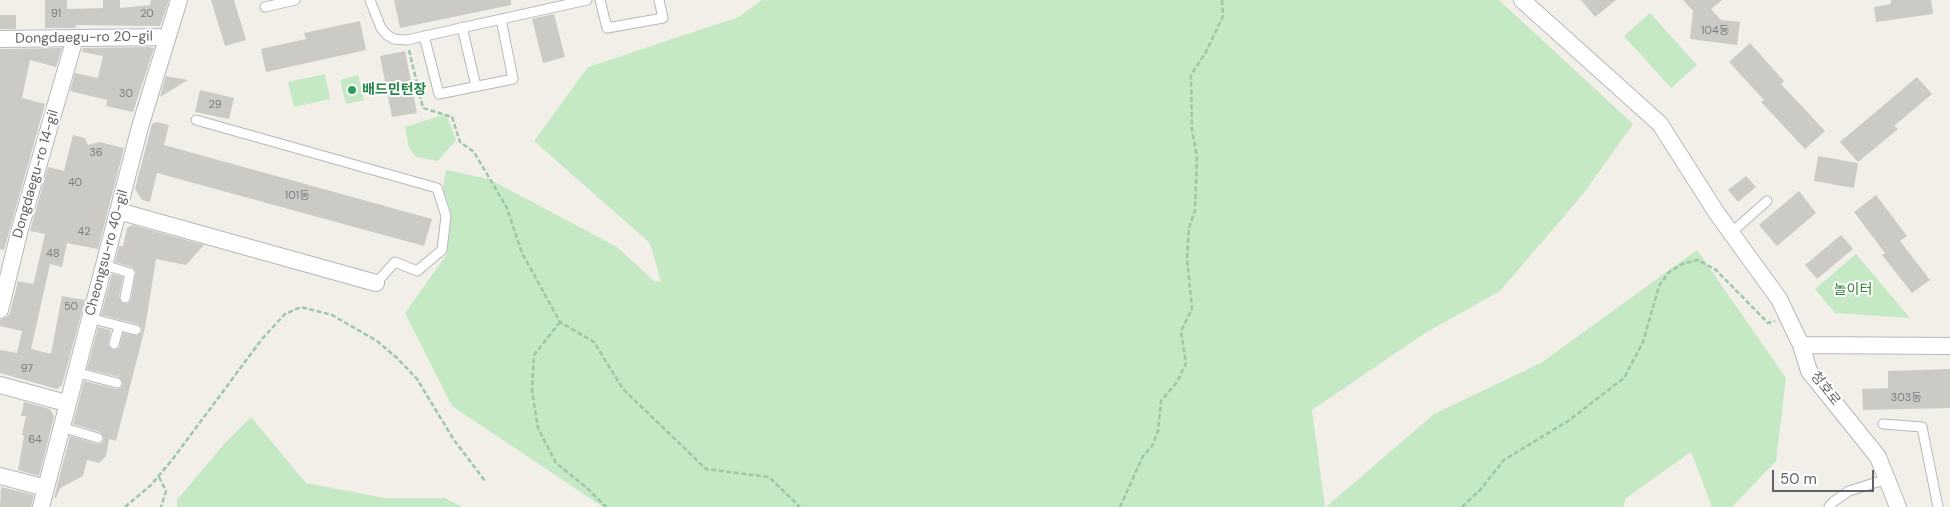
<!DOCTYPE html>
<html>
<head>
<meta charset="utf-8">
<style>
  body { margin:0 }
  #map { position:relative; width:1950px; height:507px; overflow:hidden; background:#f1efe8; font-family:"DM Sans",sans-serif }
  canvas { display:block }
  .scale { position:absolute; left:1772px; top:470px; width:102px; height:22px; box-sizing:border-box; border:2px solid #5f6368; border-top:0; padding-left:6px; font-size:15px; line-height:18px; white-space:nowrap; color:#5f6368; -webkit-text-stroke:4px #fff; paint-order:stroke }
</style>
</head>
<body>
<div id="map">
<canvas width="1950" height="507"></canvas>
<div class="scale">50 m</div>
</div>
<script>
const context = document.querySelector('canvas').getContext('2d');
context.lineJoin = 'round';
function fillPath(path, color) { context.fillStyle = color; context.fill(path, 'evenodd'); }
const toPath = rows => new Path2D(rows.map(r => 'M' + r).join(''));
function trace(path, color, width, dash) { context.strokeStyle = color; context.lineWidth = width; context.lineCap = dash ? 'butt' : 'round'; context.setLineDash(dash || []); context.stroke(path); }
function write(font, color, halo, rows, align = 'center') {
  context.font = font + ' "DM Sans","Noto Sans KR",sans-serif'; context.lineWidth = 4; context.setLineDash([]); context.textBaseline = 'middle'; context.strokeStyle = halo; context.fillStyle = color; for (const [text, x, y, turn = 0] of rows) {
    context.save(); context.translate(x, y); context.rotate((+turn || 0) * Math.PI / 180); context.textAlign = isNaN(turn) ? turn : align; if (halo) context.strokeText(text, 0, 0); context.fillText(text, 0, 0); context.restore();
  }
}
fillPath(toPath([
  [762,0,1499,0,1633,124,1583,194,1500,291,1425,333,1312,410,1325,507,603,507,452,406,405,313,447,254,451,212,443,188,446,170,489,179,617,247,654,281,661,282,650,243,534,141,588,67,739,17],
  [1650,13,1697,65,1671,88,1624,36],
  [325,74,330,99,294,107,288,82],
  [358,75,364,100,346,104,340,80],
  [446,114,456,140,438,161,416,157,409,148,405,127],
  [1697,250,1786,378,1776,461,1732,507,1712,507,1691,452,1626,498,1623,507,1326,507,1434,414,1541,363],
  [1856,254,1910,318,1835,313,1815,289],
  [251,417,306,483,384,498,445,498,462,507,177,507,177,500,225,443]
]), '#c5e8c5');
fillPath(toPath([
  [45,0,67,0,67,9,103,8,103,0,120,0,120,8,150,5,151,0,169,0,160,26,76,25,75,28,45,28],
  [211,0,234,0,246,40,225,46],
  [394,0,511,0,511,5,400,28],
  [1581,0,1616,0,1595,17],
  [1683,0,1722,0,1711,9,1721,20,1740,22,1737,45,1690,39,1693,11],
  [1891,0,1931,0,1933,14,1876,22,1874,7,1891,4],
  [554,14,565,57,543,63,532,19],
  [0,15,16,15,16,29,0,29],
  [360,21,366,50,266,72,261,49,306,39,304,33],
  [1750,43,1784,81,1781,84,1825,131,1805,149,1761,102,1764,100,1729,62],
  [149,47,154,48,133,112,106,106,107,100,70,91,75,73,98,78,103,56,82,52,83,48],
  [62,48,56,67,30,60,22,98,45,104,4,250,0,249,0,49],
  [405,51,417,113,392,117,380,56],
  [166,76,188,80,160,97],
  [1917,77,1932,94,1894,126,1898,129,1858,162,1840,142],
  [200,90,234,98,229,119,195,112],
  [157,122,169,125,164,145,432,219,424,246,157,173,150,202,142,200,135,189,152,124],
  [73,135,85,138,88,145,99,142,124,148,98,249,67,243,62,267,50,264,31,349,51,354,62,296,85,300,62,385,57,389,0,373,0,350,17,353,22,331,0,326,0,320,7,317,10,313,18,281,33,284,34,282,45,234,30,231,48,167,64,171],
  [1818,156,1858,163,1854,188,1814,181],
  [1746,176,1756,187,1738,202,1728,190],
  [1799,191,1816,213,1777,246,1759,225],
  [1876,195,1907,236,1900,241,1930,280,1912,293,1882,255,1885,253,1854,212],
  [132,225,204,245,186,265,156,259,145,328,116,441,109,439,106,456,99,463,87,460,83,476,60,488,56,498,54,498,70,436,97,444,102,443,104,439,100,432,73,424,84,381,116,389,121,388,123,384,119,377,87,369,98,327,111,330,108,345,113,350,119,348,123,333,137,336,142,332,142,328,138,324,101,315,112,274,123,277,119,297,121,302,127,304,131,300,136,271,132,267,115,262,119,246,123,246,127,228],
  [1841,235,1853,249,1817,279,1805,265],
  [1950,369,1950,408,1863,410,1862,389,1888,388,1888,371],
  [24,402,50,409,54,417,39,476,18,470,24,436,22,435,26,416,21,416],
  [1,487,34,495,31,507,0,507]
]), '#cccac5');
const service = toPath([
  [370,0,381,28,387,35,394,39,407,40,587,0],
  [600,0,607,28,663,18,659,0],
  [265,7,295,0],
  [462,27,476,86],
  [424,36,439,94,513,79,501,19],
  [196,120,437,188,446,216,442,250,417,271,395,262,376,283],
  [1731,233,1767,201],
  [104,265,130,273,125,298],
  [89,318,136,330],
  [114,344,119,326],
  [75,372,117,383],
  [1883,424,1922,427,1938,507],
  [61,427,98,438],
  [1829,507,1833,502,1849,491,1887,479]
]);
const minor = toPath([
  [1522,0,1660,124,1716,212,1779,299,1801,345,1809,371,1878,457,1898,507],
  [0,39,167,37],
  [118,211,376,283],
  [0,310,20,229,75,38],
  [1801,345,1950,346],
  [0,385,66,403],
  [0,476,46,488],
  [41,507,140,127,179,0]
]);
trace(service, '#b5b8bc', 11);
trace(minor, '#b5b8bc', 18);
trace(toPath([
  [409,50,423,108,452,117,460,142,474,152,507,208,522,253,560,322,594,342,623,389,706,469,769,477,800,507],
  [560,322,534,355,532,391,538,428,556,463,587,488,606,507],
  [159,477,166,491,161,507],
  [125,507,151,485,172,460,262,339,285,314,301,307,332,315,377,341,397,358,417,379,454,440,485,481],
  [1120,507,1143,456,1152,446,1158,431,1161,401,1177,382,1186,363,1181,331,1192,309,1187,258,1189,228,1195,210,1197,156,1192,131,1191,75,1206,52,1223,16,1222,0],
  [1462,507,1480,490,1504,460,1568,421,1624,378,1643,342,1659,286,1669,272,1682,264,1698,260,1716,270,1768,323,1775,321]
]), '#9cc7a9', 2.5, [5, 2.5]);
trace(service, '#fff', 9);
trace(minor, '#fff', 16);
for (const [x, y, r, color] of [
  [352,90,5,"#2e9e5b"]
]) { const dot = new Path2D(); dot.arc(x, y, r, 0, 2 * Math.PI); context.fillStyle = color; context.fill(dot); trace(dot, '#fff', 2); }
write('11px', '#7a7d7f', null, [
  ["91",56,14],
  ["20",147,14],
  ["104동",1715,31],
  ["30",126,94],
  ["29",215,105],
  ["36",96,153],
  ["40",75,183],
  ["101동",297,196],
  ["42",84,232],
  ["48",53,254],
  ["50",71,307],
  ["97",27,369],
  ["303동",1906,398],
  ["64",35,440]
]);
write('14px', '#5f6368', '#fff', [
  ["Dongdaegu-ro 20-gil",84,38,-1],
  ["Dongdaegu-ro 14-gil",36,174,-74],
  ["Cheongsu-ro 40-gil",107,253,-75],
  ["청호로",1825,389,52]
]);
write('bold 14px', '#27864d', '#fff', [
  ["배드민턴장",362,90]
], 'left');
write('14px', '#348238', '#fff', [
  ["놀이터",1853,290]
]);
</script>
</body>
</html>
